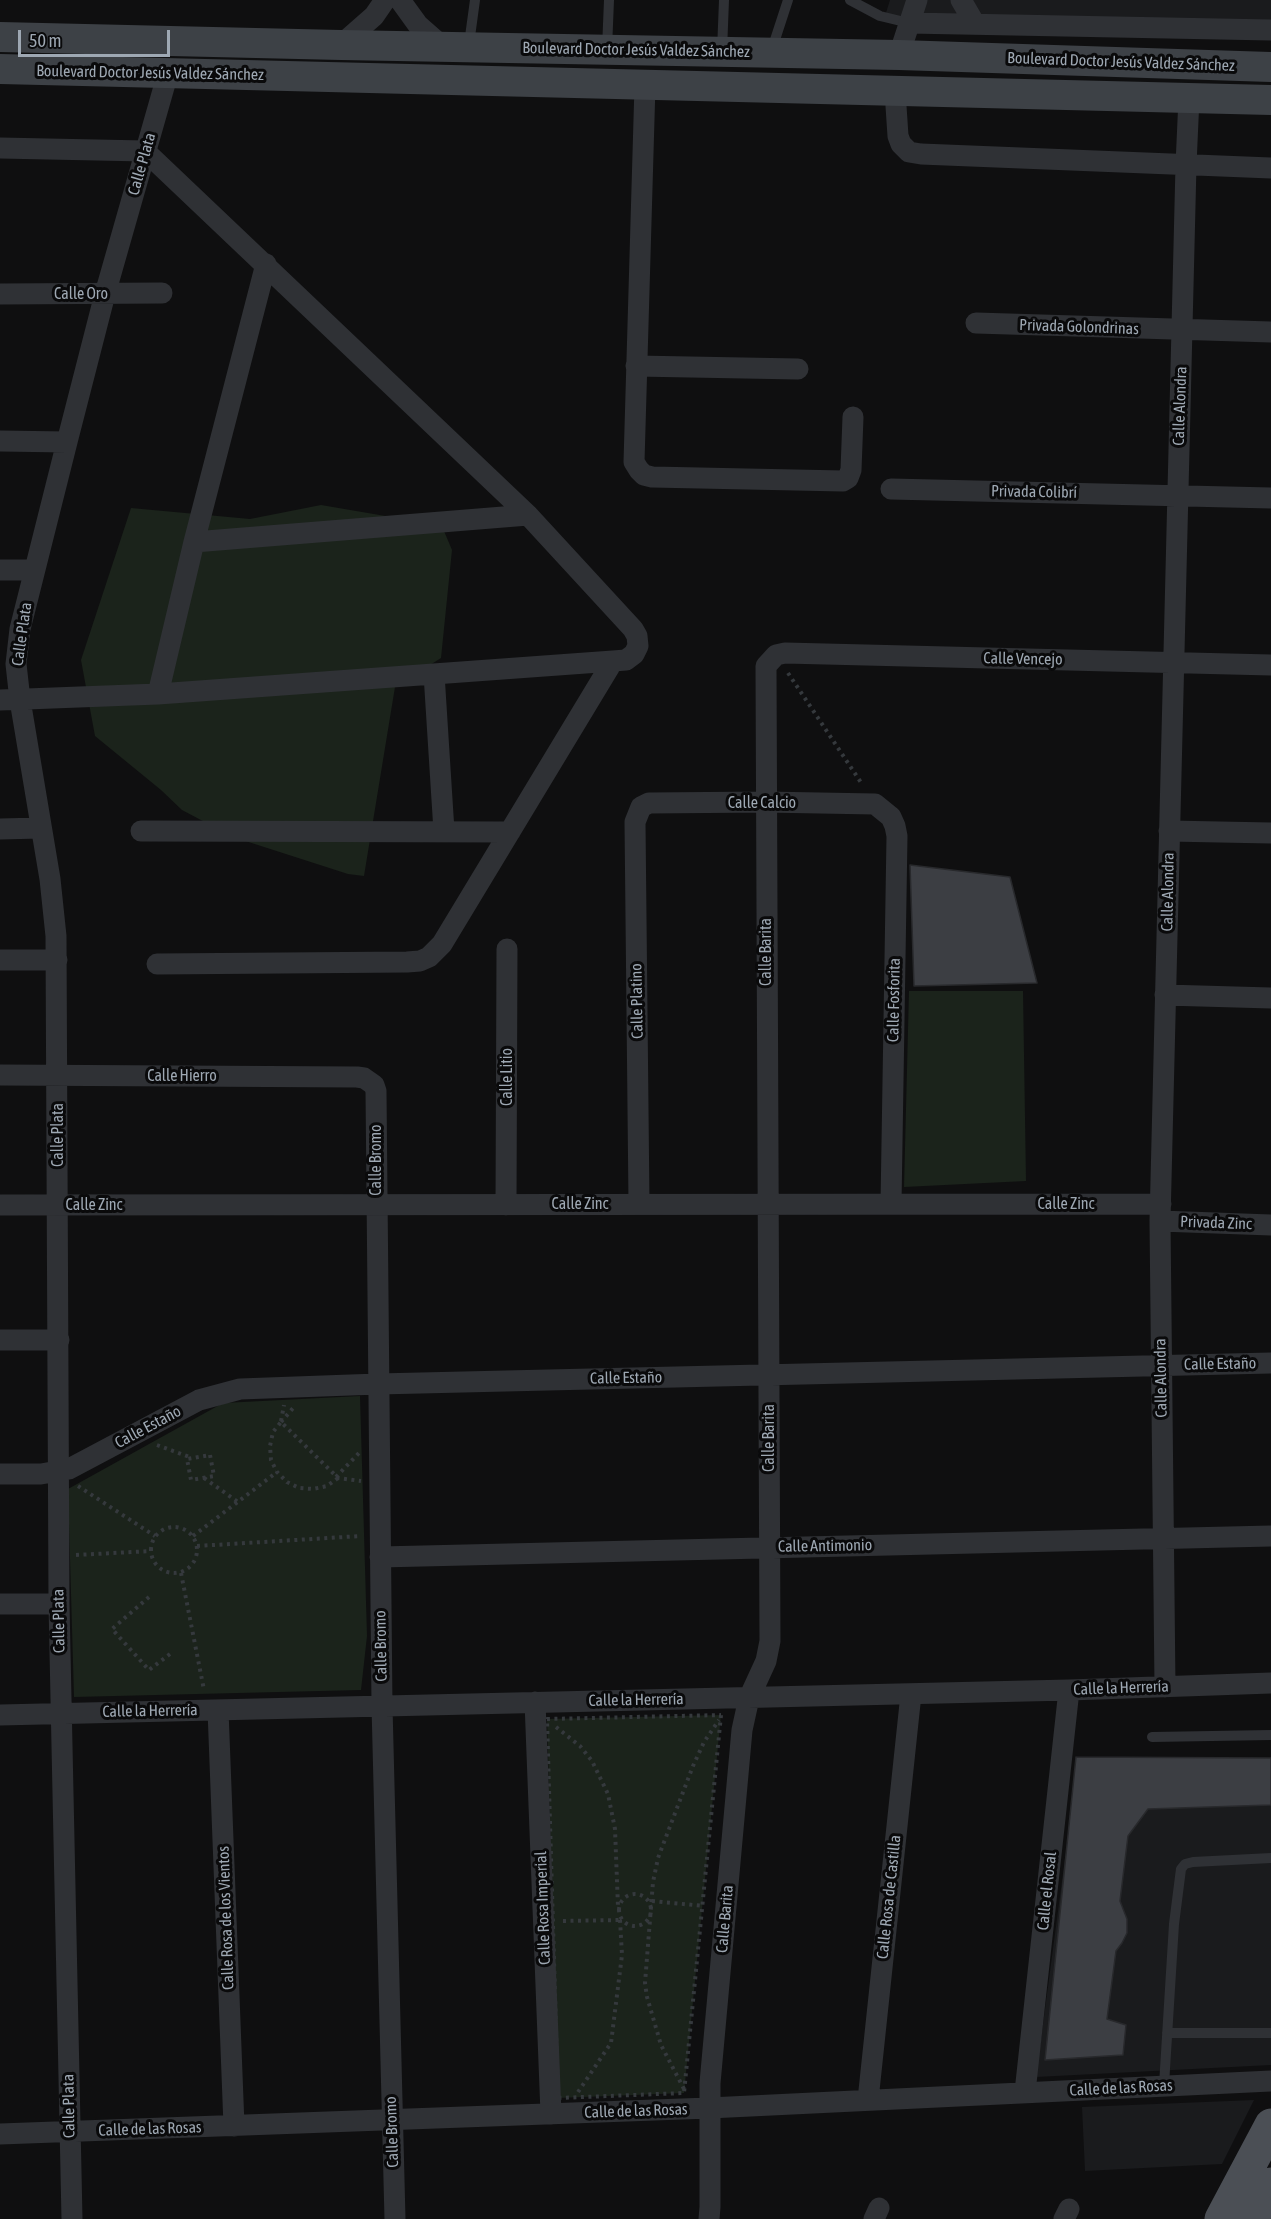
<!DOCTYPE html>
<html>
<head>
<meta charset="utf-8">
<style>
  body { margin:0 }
  #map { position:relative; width:1271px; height:2219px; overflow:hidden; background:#0f0f10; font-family:"Asap Condensed",sans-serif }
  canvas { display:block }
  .scale { position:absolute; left:18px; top:30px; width:152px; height:27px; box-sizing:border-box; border:3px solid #9ea8b3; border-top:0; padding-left:8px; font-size:18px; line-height:21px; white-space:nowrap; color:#9ea8b3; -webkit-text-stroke:4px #0a0a0b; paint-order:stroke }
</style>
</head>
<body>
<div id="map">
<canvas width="1271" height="2219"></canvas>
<div class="scale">50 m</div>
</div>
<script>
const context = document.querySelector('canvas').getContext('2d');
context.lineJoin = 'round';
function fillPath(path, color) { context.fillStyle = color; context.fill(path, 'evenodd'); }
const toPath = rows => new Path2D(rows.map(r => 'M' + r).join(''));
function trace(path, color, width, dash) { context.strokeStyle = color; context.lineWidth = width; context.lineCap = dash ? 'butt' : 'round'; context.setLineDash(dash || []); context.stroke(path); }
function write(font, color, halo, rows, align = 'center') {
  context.font = font + ' "Asap Condensed",sans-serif'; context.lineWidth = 6; context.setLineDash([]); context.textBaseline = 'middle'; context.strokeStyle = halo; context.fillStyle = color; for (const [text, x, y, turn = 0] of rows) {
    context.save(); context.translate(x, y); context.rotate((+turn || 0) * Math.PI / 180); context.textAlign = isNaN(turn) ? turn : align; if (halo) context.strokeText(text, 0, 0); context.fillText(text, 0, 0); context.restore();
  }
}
fillPath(toPath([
  [890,0,1271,0,1271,25,885,16],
  [1271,1758,1271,2065,1036,2077,1071,1813],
  [1254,2100,1222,2164,1085,2171,1082,2107]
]), '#1a1b1d');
fillPath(toPath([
  [321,505,403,519,444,531,452,550,441,658,395,687,364,876,348,874,233,837,182,810,161,790,95,736,81,660,131,508,250,519],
  [909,991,1023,991,1026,1181,904,1187],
  [360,1396,367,1636,361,1690,74,1697,68,1489,223,1403],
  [721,1715,684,2093,558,2098,547,1719]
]), '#1b231b');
const building = toPath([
  [910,865,1010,877,1037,983,914,986,910,865],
  [1076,1757,1271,1758,1271,1805,1148,1809,1128,1836,1120,1901,1127,1919,1127,1933,1122,1943,1116,1951,1107,2019,1126,2025,1123,2055,1045,2060,1076,1757]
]);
fillPath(building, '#3c3e43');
trace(building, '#28292c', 1.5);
trace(toPath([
  [788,673,862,784],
  [281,1421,284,1405],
  [281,1422,294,1407],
  [157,1445,192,1458],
  [210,1455,214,1476,191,1480,187,1459,210,1455],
  [336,1477,359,1453],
  [204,1478,238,1502],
  [338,1478,327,1486,313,1489,299,1488,287,1482,277,1472,271,1460,270,1446,273,1432,281,1422,338,1478,361,1481],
  [78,1486,155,1536],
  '151 1550a23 23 0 1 1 46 0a23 23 0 1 1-46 0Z',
  [193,1536,277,1472],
  [197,1546,361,1536],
  [76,1555,151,1551],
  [181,1573,204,1690],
  [149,1597,112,1629,149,1670,170,1654],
  [721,1715,684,2093,558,2098,547,1719,721,1715],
  [556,1727,580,1746,592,1761,608,1794,615,1829,618,1907],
  '619 1910a16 16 0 1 1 32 0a16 16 0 1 1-32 0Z',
  [652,1901,704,1906],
  [563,1921,621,1920],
  [684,2089,661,2045,647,1997,645,1983,653,1882,658,1858,693,1766,704,1742,719,1720],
  [578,2092,611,2043,622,1955,620,1920]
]), '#35393d', 4, [3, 4.5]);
trace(toPath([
  [850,0,880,16,909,23],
  [469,44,475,0],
  [607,49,609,0],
  [772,49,788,0],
  [722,51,724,0],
  [1152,1737,1271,1735],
  [1167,2033,1271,2033],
  [1164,2085,1174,1924,1181,1869,1185,1864,1193,1862,1271,1858]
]), '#2f3135', 10);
trace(toPath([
  [400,0,418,25,443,47],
  [961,0,975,24],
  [909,23,1271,30],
  [341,45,374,16,385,0],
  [899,55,917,0],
  [645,85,634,462,639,470,644,475,652,477,843,481,848,478,851,470,853,417],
  [895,91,898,136,901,144,909,152,921,154,1271,168],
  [0,148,145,151,528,515,633,629,637,636,638,646,634,654,626,660,613,661,158,694,0,700],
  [0,294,162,293],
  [976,323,1271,332],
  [636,366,798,369],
  [0,441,67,442],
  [891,489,1271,498],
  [194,542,528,515],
  [0,570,34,570],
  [434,674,444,831],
  [158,694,194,542,266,264],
  [0,829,40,828],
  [141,831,510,832],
  [1169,831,1271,833],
  [0,960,57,960],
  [157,964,407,962,420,961,429,957,442,944,613,661],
  [1165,995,1271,998],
  [0,1075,357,1077,364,1078,374,1085,376,1091,382,1706,395,2219],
  [639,1204,635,822,641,807,649,803,765,802,875,804,891,817,895,826,897,836,891,1204],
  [0,1205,1161,1204],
  [506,1205,507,949],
  [1160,1221,1271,1225],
  [0,1340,59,1340],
  [0,1474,41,1474,69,1469,199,1400,240,1389,378,1384,1271,1363],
  [380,1557,1271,1536],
  [0,1604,59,1604],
  [1165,1687,1160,1221,1186,165,1189,98],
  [535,1702,551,2114],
  [218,1710,234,2126],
  [0,1715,1069,1690,1271,1683],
  [1025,2092,1069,1690],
  [868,2100,911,1694],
  [0,2134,709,2108,1271,2081],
  [72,2219,59,1604,56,936,50,879,20,700,16,664,20,629,67,442,105,294,168,73],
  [709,2219,710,2207,710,2083,742,1730,749,1698,766,1661,770,1641,766,666,776,655,785,653,1271,665],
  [874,2219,879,2208],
  [1064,2219,1069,2209]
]), '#2f3135', 21);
trace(toPath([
  [0,37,341,45,899,55,1271,67],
  [0,69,1271,100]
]), '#3d4146', 30);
trace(toPath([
  [1221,2219,1271,2125],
  [1252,2219,1271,2184]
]), '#4b4f55', 33);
write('16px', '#9ea8b3', '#0a0a0b', [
  ["Boulevard Doctor Jesús Valdez Sánchez",636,50,1],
  ["Boulevard Doctor Jesús Valdez Sánchez",1121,62,2],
  ["Boulevard Doctor Jesús Valdez Sánchez",150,73,1],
  ["Calle Plata",142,164,-74],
  ["Calle Oro",81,294],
  ["Privada Golondrinas",1079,327,2],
  ["Calle Alondra",1180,406,-88],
  ["Privada Colibrí",1034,492,1],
  ["Calle Plata",22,634,-82],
  ["Calle Vencejo",1023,659,1],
  ["Calle Calcio",762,803],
  ["Calle Alondra",1168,892,-89],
  ["Calle Barita",766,952,-90],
  ["Calle Fosforita",894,1000,-89],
  ["Calle Platino",637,1001,-91],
  ["Calle Hierro",182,1076],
  ["Calle Litio",507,1077,-90],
  ["Calle Plata",58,1135,-90],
  ["Calle Bromo",376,1160,-90],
  ["Calle Zinc",580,1204],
  ["Calle Zinc",1066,1204],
  ["Calle Zinc",94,1205],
  ["Privada Zinc",1216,1223,2],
  ["Calle Estaño",1220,1364,-1],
  ["Calle Estaño",626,1378,-1],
  ["Calle Alondra",1161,1378,-91],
  ["Calle Estaño",148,1427,-28],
  ["Calle Barita",769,1438,-90],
  ["Calle Antimonio",825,1546,-1],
  ["Calle Plata",59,1621,-91],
  ["Calle Bromo",381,1646,-91],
  ["Calle la Herrería",1121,1688,-2],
  ["Calle la Herrería",636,1700,-1],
  ["Calle la Herrería",150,1711,-1],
  ["Calle el Rosal",1047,1891,-84],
  ["Calle Rosa de Castilla",889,1897,-84],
  ["Calle Rosa Imperial",543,1908,-92],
  ["Calle Rosa de los Vientos",226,1918,-92],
  ["Calle Barita",725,1919,-85],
  ["Calle de las Rosas",1121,2088,-3],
  ["Calle Plata",69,2106,-91],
  ["Calle de las Rosas",636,2111,-2],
  ["Calle de las Rosas",150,2129,-2],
  ["Calle Bromo",392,2132,-92]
]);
</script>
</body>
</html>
